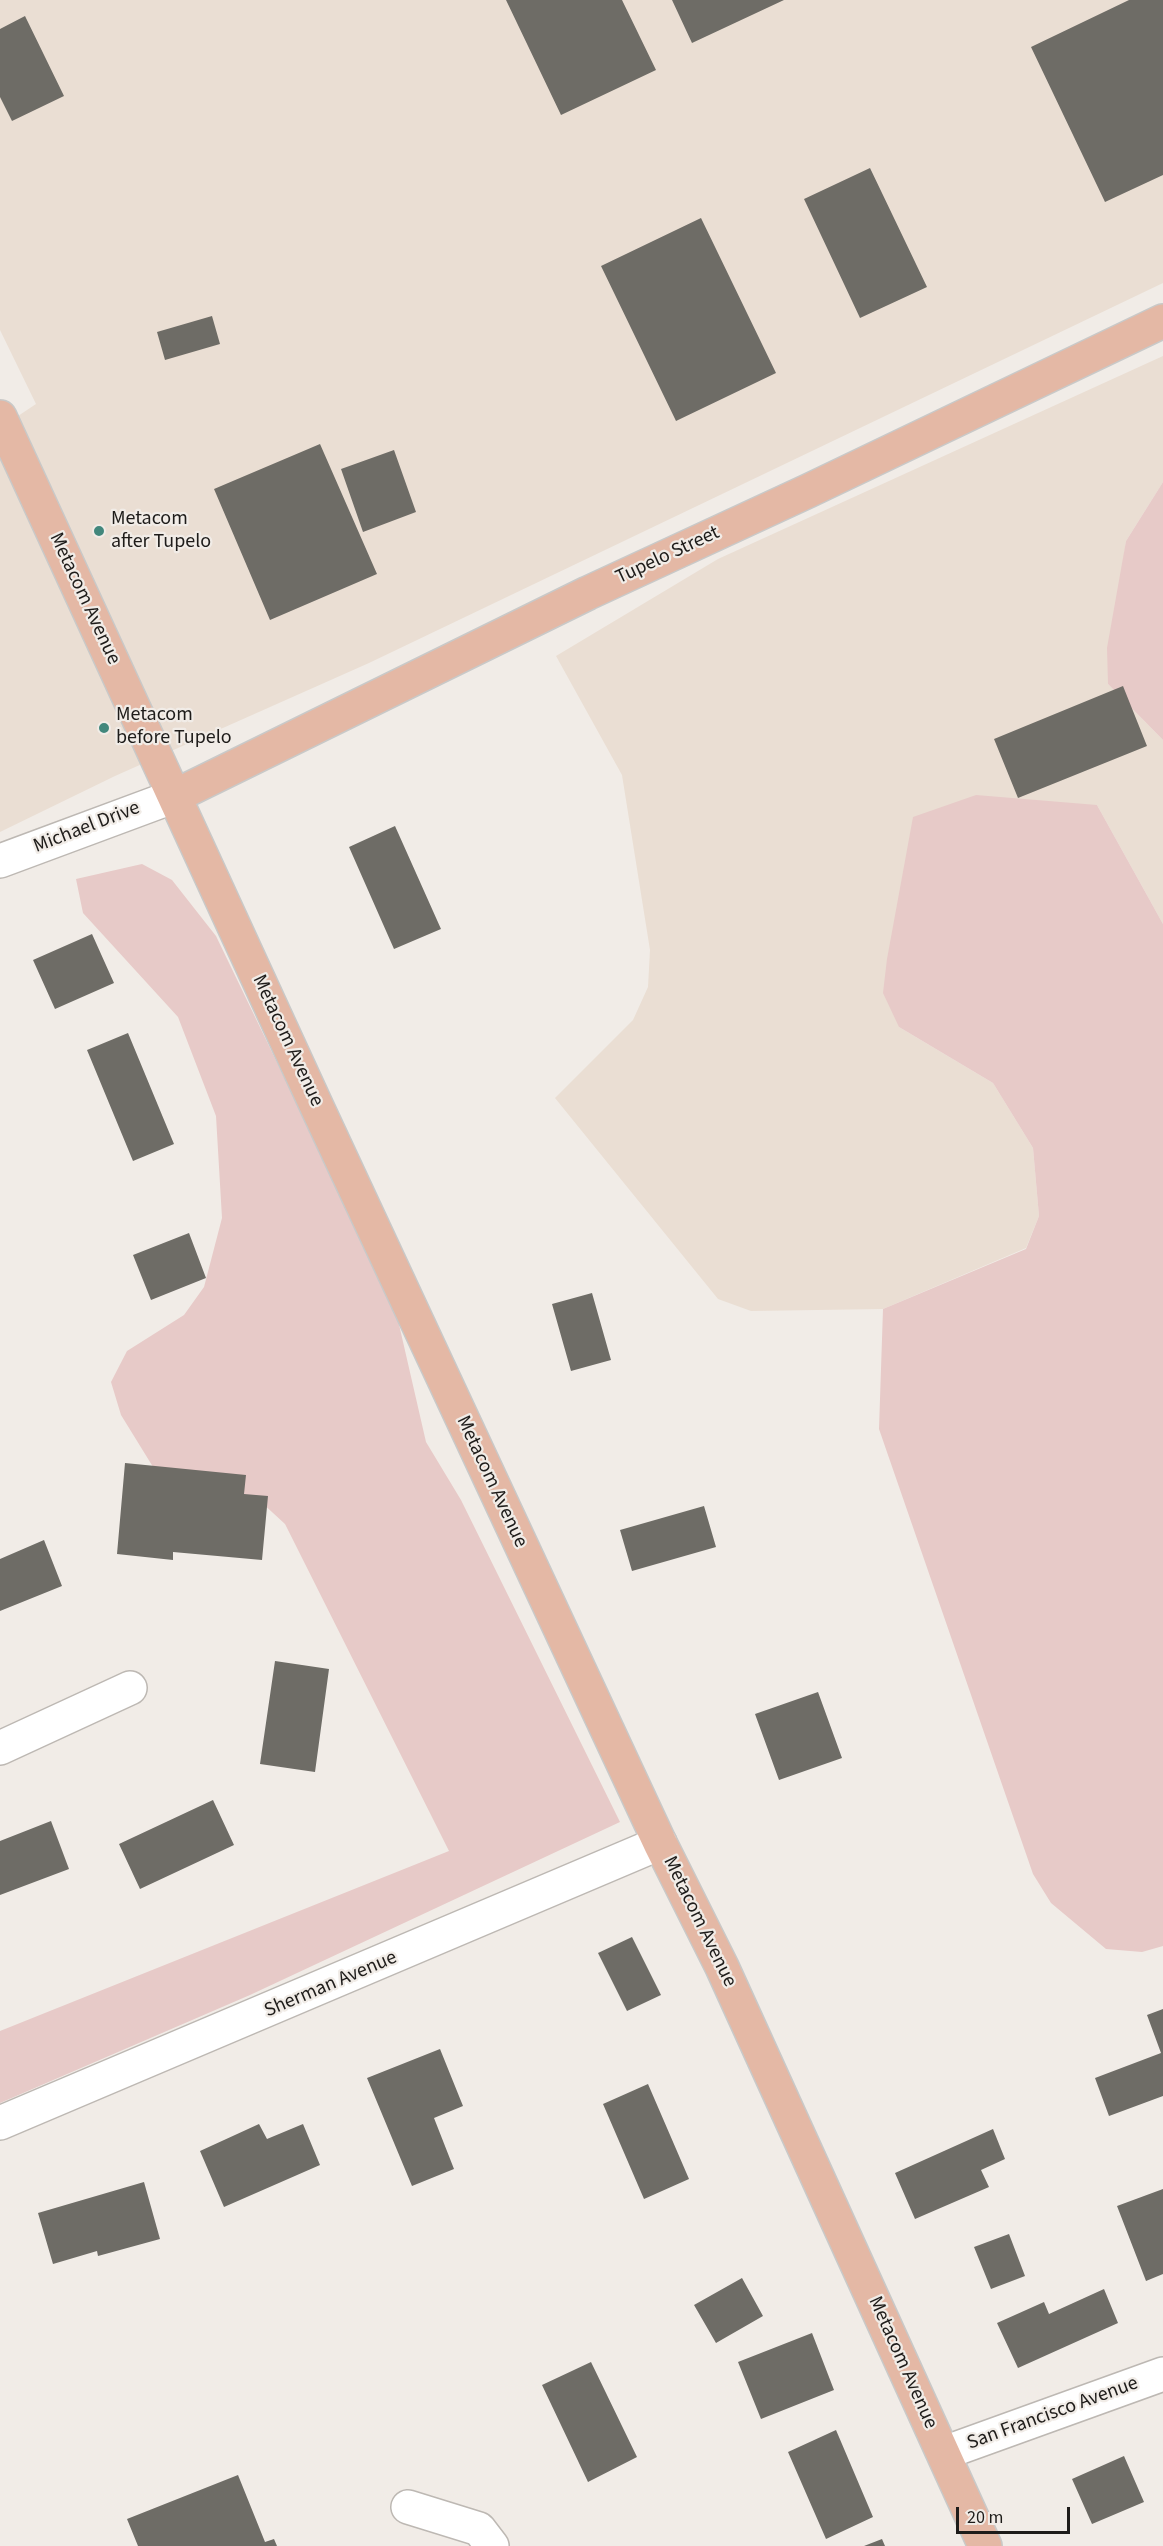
<!DOCTYPE html>
<html>
<head>
<meta charset="utf-8">
<style>
  body { margin:0 }
  #map { position:relative; width:1163px; height:2546px; overflow:hidden; background:#f1ece7; font-family:"Source Sans 3",sans-serif }
  canvas { display:block }
  .scale { position:absolute; left:956px; top:2507px; width:114px; height:27px; box-sizing:border-box; border:3px solid #1e1c1a; border-top:0; padding-left:8px; font-size:18px; line-height:21px; white-space:nowrap; color:#1e1c1a; -webkit-text-stroke:4px #f1ece7; paint-order:stroke }
</style>
</head>
<body>
<div id="map">
<canvas width="1163" height="2546"></canvas>
<div class="scale">20 m</div>
</div>
<script>
const context = document.querySelector('canvas').getContext('2d');
context.lineJoin = 'round';
function fillPath(path, color) { context.fillStyle = color; context.fill(path, 'evenodd'); }
const toPath = rows => new Path2D(rows.map(r => 'M' + r).join(''));
function trace(path, color, width, dash) { context.strokeStyle = color; context.lineWidth = width; context.lineCap = dash ? 'butt' : 'round'; context.setLineDash(dash || []); context.stroke(path); }
function write(font, color, halo, rows, align = 'center') {
  context.font = font + ' "Source Sans 3",sans-serif'; context.lineWidth = 4.5; context.setLineDash([]); context.textBaseline = 'middle'; context.strokeStyle = halo; context.fillStyle = color; for (const [text, x, y, turn = 0] of rows) {
    context.save(); context.translate(x, y); context.rotate((+turn || 0) * Math.PI / 180); context.textAlign = isNaN(turn) ? turn : align; if (halo) context.strokeText(text, 0, 0); context.fillText(text, 0, 0); context.restore();
  }
}
fillPath(toPath([
  [0,0,1163,0,1163,283,369,663,115,776,0,832,0,428,36,404,0,330],
  [1163,356,1163,482,1126,541,1108,684,1163,740,1163,924,1097,805,899,1027,993,1083,1033,1148,1039,1216,1026,1248,883,1309,751,1311,718,1299,555,1098,633,1020,648,987,650,950,622,775,556,656,718,559]
]), '#eaded3');
fillPath(toPath([
  [1163,482,1163,740,1108,684,1107,648,1126,541],
  [976,795,1097,805,1163,924,1163,1946,1142,1952,1106,1949,1051,1903,1033,1874,879,1429,883,1309,1026,1249,1039,1216,1033,1148,993,1083,899,1027,883,993,887,959,913,817],
  [142,864,172,880,216,936,395,1307,426,1442,461,1500,620,1822,250,1995,0,2103,0,2031,449,1851,285,1524,260,1501,158,1475,121,1415,111,1382,127,1351,184,1315,204,1287,222,1218,216,1116,178,1017,83,913,76,879]
]), '#e7cac8');
fillPath(toPath([
  [506,0,622,0,656,70,561,115],
  [672,0,784,0,692,43],
  [1129,0,1163,0,1163,175,1105,202,1031,47],
  [25,16,64,96,12,121,0,97,0,29],
  [870,168,927,287,860,318,804,199],
  [701,218,776,373,676,421,601,266],
  [212,316,220,344,165,360,157,332],
  [320,444,377,574,270,620,214,489],
  [394,450,416,512,363,532,341,469],
  [1123,686,1147,746,1018,798,994,739],
  [395,826,441,929,394,949,349,847],
  [92,934,114,983,55,1009,33,960],
  [128,1033,174,1144,133,1161,87,1050],
  [189,1233,206,1278,151,1300,133,1255],
  [592,1293,611,1360,571,1371,552,1304],
  [125,1463,246,1475,244,1494,268,1496,262,1560,173,1552,173,1560,117,1554],
  [704,1506,716,1547,632,1571,620,1530],
  [44,1540,62,1586,0,1611,0,1559],
  [275,1661,329,1669,315,1772,260,1764],
  [818,1692,842,1758,779,1780,755,1714],
  [213,1800,234,1845,140,1889,119,1844],
  [51,1821,69,1869,0,1895,0,1841],
  [632,1937,661,1995,627,2011,598,1953],
  [1163,2009,1163,2096,1109,2116,1095,2078,1161,2053,1147,2015],
  [440,2049,463,2106,434,2118,454,2169,412,2186,367,2078],
  [648,2084,689,2179,644,2199,603,2104],
  [259,2124,267,2139,303,2124,320,2165,224,2207,200,2151],
  [993,2129,1005,2159,981,2170,989,2187,915,2219,895,2173],
  [144,2182,160,2239,98,2256,97,2251,53,2264,38,2213],
  [1163,2189,1163,2274,1146,2281,1117,2206],
  [1009,2234,1025,2276,991,2289,974,2247],
  [742,2278,763,2316,716,2343,694,2305],
  [1104,2289,1118,2323,1018,2368,997,2323,1044,2302,1049,2314],
  [812,2333,834,2390,761,2419,738,2362],
  [591,2362,637,2457,588,2482,542,2385],
  [836,2430,873,2517,826,2539,788,2452],
  [1124,2456,1144,2502,1092,2524,1072,2479],
  [238,2475,265,2542,274,2539,277,2546,138,2546,127,2519],
  [882,2539,885,2546,864,2546]
]), '#6e6c66');
const minor = toPath([
  [0,861,175,796],
  [0,1748,130,1688],
  [0,2123,660,1843],
  [944,2453,1163,2374],
  [408,2507,479,2529,492,2546]
]);
const major = toPath([
  [0,417,317,1107,660,1843,722,1967,985,2546],
  [175,796,588,593,808,491,1163,321]
]);
trace(minor, '#bdb8b3', 36);
trace(major, '#c9c9c8', 36);
trace(minor, '#fff', 33);
trace(major, '#e4b8a5', 33);
for (const [x, y, r, color] of [
  [99,531,6,"#42877c"],
  [104,728,6,"#42877c"]
]) { const dot = new Path2D(); dot.arc(x, y, r, 0, 2 * Math.PI); context.fillStyle = color; context.fill(dot); trace(dot, '#f1ece7', 2); }
write('20px', '#1e1c1a', '#f1ece7', [
  ["Metacom",111,520],
  ["after Tupelo",111,543],
  ["Metacom",116,716],
  ["before Tupelo",116,739]
], 'left');
write('20px', '#1e1c1a', '#f1ece7', [
  ["Tupelo Street",668,556,-25],
  ["Metacom Avenue",84,599,65],
  ["Michael Drive",87,828,-21],
  ["Metacom Avenue",287,1041,65],
  ["Metacom Avenue",491,1482,65],
  ["Metacom Avenue",699,1922,64],
  ["Sherman Avenue",331,1985,-23],
  ["Metacom Avenue",902,2363,66],
  ["San Francisco Avenue",1053,2414,-20]
]);
</script>
</body>
</html>
